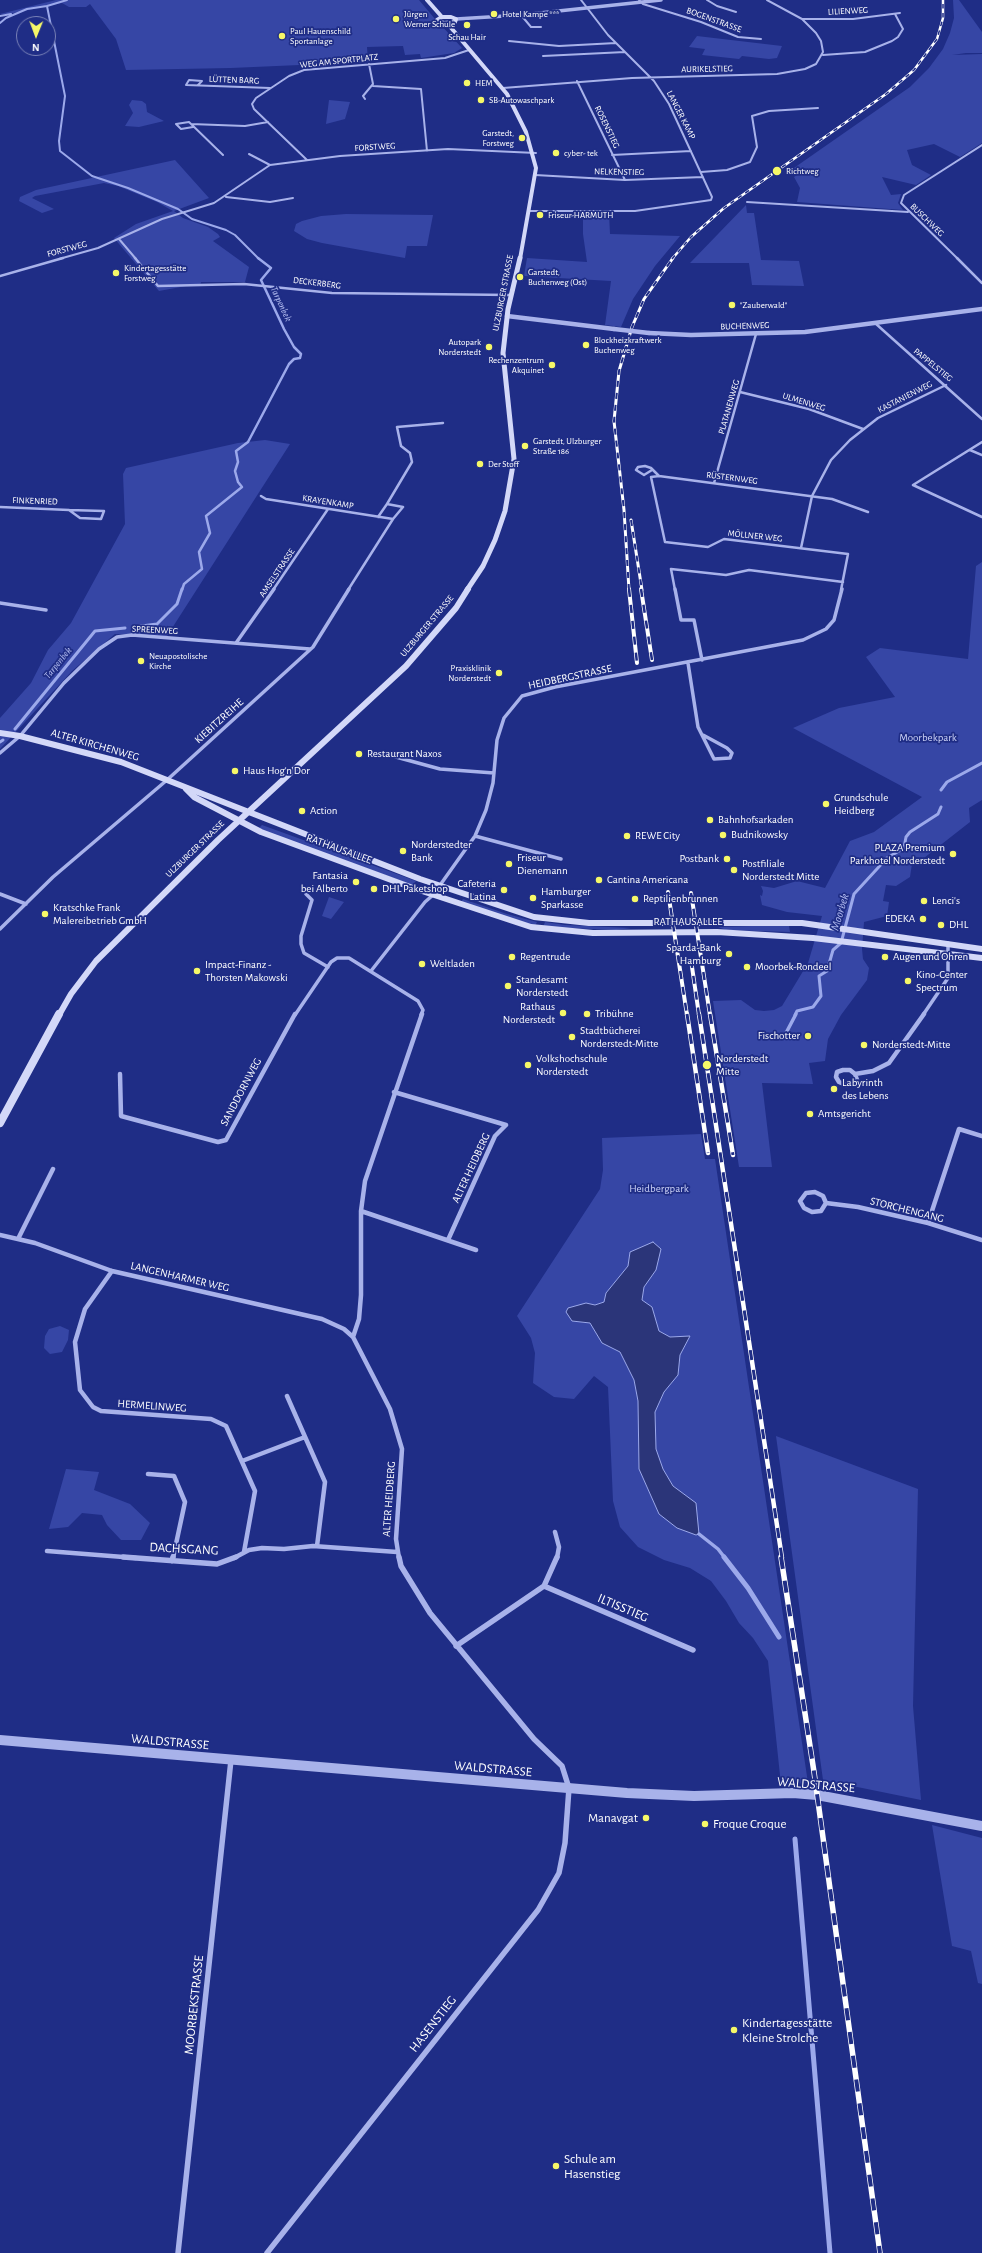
<!DOCTYPE html>
<html>
<head>
<meta charset="utf-8">
<style>
  body { margin:0 }
  #map { position:relative; width:982px; height:2253px; overflow:hidden; background:#1f2d86; font-family:"Alegreya Sans",sans-serif }
  canvas { display:block }
  .north { position:absolute; left:16px; top:16px; width:40px; height:40px; box-sizing:border-box; background:#1f2d86; border:1px solid #7981b6; border-radius:50%; rotate:181deg; font-size:11px; font-weight:700; line-height:16px; text-align:center; color:#fff }
  .north::after { content:''; display:block; margin:auto; width:14px; height:18px; background:#f6f868; clip-path:polygon(50% 0,100% 100%,50% 72%,0 100%) }
</style>
</head>
<body>
<div id="map">
<canvas width="982" height="2253"></canvas>
<div class="north">N</div>
</div>
<script>
const context = document.querySelector('canvas').getContext('2d');
context.lineJoin = 'round';
function fillPath(path, color) { context.fillStyle = color; context.fill(path, 'evenodd'); }
const toPath = rows => new Path2D(rows.map(r => 'M' + r).join(''));
function trace(path, color, width, dash) { context.strokeStyle = color; context.lineWidth = width; context.lineCap = dash ? 'butt' : 'round'; context.setLineDash(dash || []); context.stroke(path); }
function write(font, color, halo, rows, align = 'center') {
  context.font = font + ' "Alegreya Sans",sans-serif'; context.lineWidth = 3.5; context.setLineDash([]); context.textBaseline = 'middle'; context.strokeStyle = halo; context.fillStyle = color; for (const [text, x, y, turn = 0] of rows) {
    context.save(); context.translate(x, y); context.rotate((+turn || 0) * Math.PI / 180); context.textAlign = isNaN(turn) ? turn : align; if (halo) context.strokeText(text, 0, 0); context.fillText(text, 0, 0); context.restore();
  }
}
fillPath(toPath([
  [56,0,419,0,435,19,435,22,440,24,462,48,454,53,421,58,420,54,405,55,403,46,367,47,368,62,231,68,126,70,116,39,90,4,86,7,69,7,62,3,9,14,0,14],
  [953,0,959,0,982,32,982,53,966,53,952,55,982,54,982,143,960,157,934,144,907,150,912,165,931,175,916,185,882,177,891,195,901,194,898,203,903,210,797,202,800,188,794,177,797,175,791,170,910,87,929,68,943,49,950,33,954,18],
  [697,36,782,46,777,58,769,59,742,56,739,59,702,55,705,49,689,47],
  [132,100,142,101,146,104,147,112,164,121,139,127,125,126,133,113,129,105],
  [329,100,350,102,345,119,326,124],
  [175,160,209,198,174,211,183,218,208,227,218,234,220,237,213,241,249,267,245,282,201,282,200,286,186,286,159,291,114,238,136,224,173,211,157,202,118,186,104,183,35,196,32,198,54,209,42,213,19,201,20,197,36,190],
  [746,205,747,213,754,213,761,260,799,261,804,286,752,285,749,263,690,263],
  [583,213,609,213,610,234,680,236,655,266,633,299,621,327,605,325,611,281,524,276,527,258,587,262,583,234],
  [346,214,433,215,427,246,407,246,405,258,322,243,307,239,294,231,296,224,302,221,321,216],
  [265,440,290,444,167,636,115,634,72,671,0,749,0,718,31,683,48,650,71,623,125,524,123,474,126,468,238,443],
  [982,562,982,800,969,808,970,822,924,858,913,857,910,877,896,886,886,885,883,901,889,902,887,916,864,922,862,949,863,959,869,968,867,980,841,1015,828,1039,825,1061,809,1063,813,1084,762,1083,772,1167,739,1167,713,1001,741,1000,755,1010,764,1011,774,1010,782,1006,808,963,822,916,787,912,762,905,760,895,762,896,763,891,761,886,774,888,797,881,825,888,850,841,874,832,922,797,793,728,839,708,895,697,866,657,880,648,968,659,976,566],
  [262,825,416,881,413,885,258,829],
  [329,897,344,902,331,919,322,916],
  [463,899,507,914,537,922,535,926,461,902],
  [545,922,565,925,631,928,616,930,543,927],
  [784,925,789,926,790,932,726,930,718,927],
  [701,1134,705,1159,715,1159,808,1783,781,1785,768,1661,753,1638,739,1623,726,1601,711,1581,690,1568,664,1560,638,1547,620,1527,613,1501,608,1387,594,1376,574,1399,554,1397,533,1383,535,1353,531,1338,517,1316,600,1189,603,1170,602,1138],
  [628,1266,656,1270,644,1287,642,1300,652,1307,659,1331,670,1337,690,1336,680,1355,678,1375,664,1392,655,1412,656,1449,663,1469,673,1486,696,1504,659,1514,639,1469,638,1401,634,1380,620,1352,602,1343,590,1323,572,1321,586,1303,595,1305,604,1302,606,1293],
  [60,1326,69,1330,68,1340,62,1352,50,1354,44,1348,45,1336,49,1329],
  [776,1436,918,1489,913,1706,921,1800,823,1780],
  [66,1469,99,1472,94,1490,130,1504,150,1523,141,1540,121,1540,107,1525,102,1515,82,1513,68,1527,49,1529],
  [932,1825,982,1838,982,1984,978,1983,971,1951,952,1946]
]), '#3646a5');
const water = toPath([
  [653,1242,661,1249,656,1270,644,1287,642,1300,652,1307,659,1331,670,1337,690,1336,680,1355,678,1375,664,1392,655,1412,656,1449,663,1469,673,1486,696,1503,699,1534,696,1535,677,1528,659,1514,639,1469,638,1401,634,1380,620,1352,602,1343,590,1323,572,1321,566,1312,568,1308,586,1303,595,1305,604,1302,606,1293,628,1266,630,1252,653,1242]
]);
fillPath(water, '#2b3579');
trace(water, '#9ca9eb', 1);
trace(toPath([
  [67,0,47,6,65,96,59,141,60,151,92,176,128,188,178,209,192,219,226,230,235,235,259,259],
  [0,16,11,14],
  [0,23,6,18,27,9,47,6]
]), '#9ca9eb', 2);
trace(toPath([
  [182,590,184,584,202,569,199,552,210,533,206,516,242,487,238,482,235,471,238,462,236,451,248,442,289,364,294,359,300,358,301,354,294,347,284,329,261,280,271,268,258,258]
]), '#9ca9eb', 2.5);
trace(toPath([
  [134,627,157,624,177,604,182,589],
  [15,729,95,631,125,628],
  [0,742,3,740],
  [941,790,947,782,982,763],
  [795,1015,797,1011,813,1007,821,996,819,976,827,971,833,950,841,943,854,894,887,858,904,848,906,837,910,832,938,814,941,807]
]), '#9ca9eb', 3);
trace(toPath([
  [786,1033,796,1014],
  [699,1534,718,1549,725,1558]
]), '#9ca9eb', 3.5);
trace(toPath([
  [724,1557,748,1588,779,1637],
  [795,1839,830,2253]
]), '#9ca9eb', 5);
trace(toPath([
  [639,0,643,4,701,22,738,37,761,39],
  [707,0,717,6,736,12],
  [521,15,531,27,541,27],
  [802,19,853,19,900,13],
  [509,41,559,46,616,43],
  [823,55,865,52,892,41,898,37,903,29,895,14],
  [543,56,625,52],
  [577,81,625,180],
  [186,85,270,88],
  [186,85,189,80,202,81,198,85],
  [373,86,421,89,427,151],
  [503,88,632,78,777,74,805,69,816,64,823,52,821,41,816,33,802,19,767,0],
  [365,99,363,96,373,84,369,64],
  [191,124,245,126,268,122],
  [193,127,181,129,176,124,189,122,223,155],
  [249,154,270,165],
  [612,155,691,151],
  [307,160,254,109,252,104,256,98,289,76,304,70,445,58,469,50],
  [701,172,727,170,750,162,757,147,752,116,769,111,818,108],
  [535,175,625,180,703,177],
  [226,197,270,202,293,198],
  [747,202,908,212],
  [529,211,635,211,711,200,712,197,669,104,654,81,608,35,581,0],
  [119,239,136,259],
  [59,259,98,248,162,219,214,203,270,165,340,156,448,149,536,153],
  [958,259,901,203,904,195,982,145]
]), '#a8b2ea', 2);
trace(toPath([
  [135,258,158,286,244,284,332,293,511,295],
  [957,258,982,283],
  [0,276,63,258],
  [875,323,982,419],
  [740,392,809,409,863,429],
  [970,450,982,455],
  [652,470,644,475,636,470,638,467,645,466,651,468,659,476,832,499,868,512],
  [659,476,651,477,665,542,708,547,724,539,848,554,841,590],
  [714,483,756,334],
  [913,485,982,442],
  [913,485,982,517],
  [261,496,266,499,393,519],
  [387,504,412,462,410,453,401,446,397,427,443,423],
  [0,507,69,510],
  [69,510,104,511,101,519,80,518,69,510],
  [801,548,812,496,831,460,850,440,878,418,946,385],
  [273,590,328,509],
  [348,590,393,519,403,507,387,504,378,517],
  [675,590,671,569,726,575,749,570,843,582]
]), '#a8b2ea', 2.5);
trace(toPath([
  [675,589,681,620,694,620,702,660],
  [0,603,46,610],
  [236,643,274,589],
  [688,663,698,727,714,759,730,758,732,753,727,748,703,735],
  [0,753,20,736,64,683,99,649,117,637,132,635,310,649],
  [396,757,440,769,494,773],
  [475,836,561,859],
  [0,894,26,904],
  [306,894,312,900,301,936,301,944,304,953,328,967],
  [0,929,53,877,167,780,313,647,349,589],
  [371,971,425,902,433,895,475,836,486,810,493,783,497,740,504,718,522,696,555,687,803,640,826,629,834,620,842,589],
  [295,1015,331,962,337,958,349,958,418,1001,423,1010,421,1015],
  [923,1015,948,978,948,943]
]), '#a8b2ea', 3.5);
trace(toPath([
  [843,1070,850,1070,855,1074,857,1080,853,1084,846,1085,839,1082,836,1077,837,1072,843,1070],
  [120,1074,121,1116,218,1142,226,1140,295,1014],
  [855,1074,873,1071,889,1063,924,1014],
  [394,1092,506,1125,495,1136,448,1240],
  [815,1192,823,1196,826,1203,821,1211,812,1212,804,1208,800,1201,806,1193,815,1192],
  [826,1203,858,1207,928,1223,982,1240],
  [361,1211,476,1250],
  [928,1223,959,1129,982,1136],
  [0,1235,35,1243,112,1271,322,1319,344,1329,353,1337,390,1409,402,1449,396,1539,399,1558],
  [18,1239,53,1169],
  [112,1271,85,1309,75,1342,80,1390,93,1407,101,1411,211,1419,226,1426,255,1491,244,1552],
  [353,1337,359,1319,361,1295,361,1211,365,1181,422,1014],
  [287,1396,325,1482,317,1546],
  [242,1461,305,1437],
  [148,1474,174,1476,185,1502,173,1558],
  [555,1532,559,1547,557,1558],
  [47,1551,136,1558],
  [234,1558,249,1550,262,1548,284,1549,313,1546,397,1552]
]), '#a8b2ea', 4.5);
trace(toPath([
  [123,1557,217,1564,236,1557],
  [172,1561,173,1557],
  [544,1586,557,1557],
  [456,1646,544,1586,693,1650],
  [178,2253,231,1760],
  [267,2253,538,1910,559,1873,565,1843,569,1788,562,1766,534,1739,430,1613,401,1566,399,1557]
]), '#a8b2ea', 5.5);
trace(toPath([
  [456,19,521,15,661,0]
]), '#a8b2ea', 3.5);
trace(toPath([
  [507,316,614,329],
  [649,333,691,335,805,332,982,309]
]), '#a8b2ea', 4.5);
trace(toPath([
  [0,1740,627,1793,694,1796,793,1793,817,1795,982,1826]
]), '#a8b2ea', 10);
trace(toPath([
  [427,0,442,17],
  [442,17,451,17,456,19,455,22,444,23,437,20,442,17],
  [447,23,507,94,526,132,536,168,520,259]
]), '#d3d8f8', 4);
trace(toPath([
  [467,590,483,566,495,540,505,511,514,459,503,353,508,309,520,258]
]), '#d3d8f8', 5);
trace(toPath([
  [0,733,20,736,121,762,420,879,534,917,589,923,802,923,982,949],
  [186,789,194,797,261,832,413,888,531,927,593,933,717,932,813,938,982,958],
  [59,1015,71,994,96,961,218,840,406,666,456,608,468,589]
]), '#d3d8f8', 6);
trace(toPath([
  [0,1123,59,1014]
]), '#d3d8f8', 8);
const railFar4 = toPath([
  [672,259,691,237,724,208,886,94,914,70,937,39,943,18,943,0]
]);
const railFar3 = toPath([
  [631,520,642,590],
  [629,590,624,510,614,421,619,371,632,327,644,299,673,258]
]);
const railFar2 = toPath([
  [629,589,637,663],
  [641,589,652,660],
  [668,892,687,1015],
  [691,893,710,1015],
  [691,960,699,1015]
]);
const railFar1 = toPath([
  [687,1014,708,1153],
  [699,1014,782,1558],
  [710,1014,733,1155]
]);
const rail = toPath([
  [781,1557,814,1772,880,2253]
]);
trace(railFar4, '#fff', 2.5);
trace(railFar3, '#fff', 3);
trace(railFar2, '#fff', 4);
trace(railFar1, '#fff', 4.5);
trace(rail, '#fff', 5.5);
trace(railFar4, '#1f2d86', 1.5, [4.5]);
trace(railFar3, '#1f2d86', 2, [6]);
trace(railFar2, '#1f2d86', 2.5, [8]);
trace(railFar1, '#1f2d86', 3, [10]);
trace(rail, '#1f2d86', 4, [12]);
trace(toPath([
  [614,329,649,333]
]), '#a8b2ea', 4.5);
for (const [x, y, r, color] of [
  [494,14,4,"#f6f868"],
  [396,19,4,"#f6f868"],
  [467,25,4,"#f6f868"],
  [282,36,4,"#f6f868"],
  [467,83,4,"#f6f868"],
  [481,100,4,"#f6f868"],
  [522,138,4,"#f6f868"],
  [556,153,4,"#f6f868"],
  [777,171,5,"#f6f868"],
  [540,215,4,"#f6f868"],
  [116,273,4,"#f6f868"],
  [520,277,4,"#f6f868"],
  [732,305,4,"#f6f868"],
  [586,345,4,"#f6f868"],
  [489,347,4,"#f6f868"],
  [552,365,4,"#f6f868"],
  [525,446,4,"#f6f868"],
  [480,464,4,"#f6f868"],
  [141,661,4,"#f6f868"],
  [499,673,4,"#f6f868"],
  [359,754,4,"#f6f868"],
  [235,771,4,"#f6f868"],
  [826,804,4,"#f6f868"],
  [302,811,4,"#f6f868"],
  [710,820,4,"#f6f868"],
  [723,835,4,"#f6f868"],
  [627,836,4,"#f6f868"],
  [403,851,4,"#f6f868"],
  [953,854,4,"#f6f868"],
  [727,859,4,"#f6f868"],
  [509,864,4,"#f6f868"],
  [734,870,4,"#f6f868"],
  [599,880,4,"#f6f868"],
  [356,882,4,"#f6f868"],
  [374,889,4,"#f6f868"],
  [504,890,4,"#f6f868"],
  [533,898,4,"#f6f868"],
  [635,899,4,"#f6f868"],
  [924,901,4,"#f6f868"],
  [45,914,4,"#f6f868"],
  [923,919,4,"#f6f868"],
  [941,925,4,"#f6f868"],
  [729,954,4,"#f6f868"],
  [512,957,4,"#f6f868"],
  [885,957,4,"#f6f868"],
  [422,964,4,"#f6f868"],
  [747,967,4,"#f6f868"],
  [197,971,4,"#f6f868"],
  [908,981,4,"#f6f868"],
  [508,986,4,"#f6f868"],
  [563,1013,4,"#f6f868"],
  [587,1014,4,"#f6f868"],
  [808,1036,4,"#f6f868"],
  [572,1037,4,"#f6f868"],
  [864,1045,4,"#f6f868"],
  [528,1065,4,"#f6f868"],
  [707,1065,5,"#f6f868"],
  [834,1089,4,"#f6f868"],
  [810,1114,4,"#f6f868"],
  [646,1818,4,"#f6f868"],
  [705,1824,4,"#f6f868"],
  [734,2030,4,"#f6f868"],
  [556,2166,4,"#f6f868"]
]) { const dot = new Path2D(); dot.arc(x, y, r, 0, 2 * Math.PI); context.fillStyle = color; context.fill(dot); trace(dot, '#1f2d86', 1.5); }
write('9px', '#fff', '#1f2d86', [
  ["LILIENWEG",848,11,-3],
  ["BOGENSTRASSE",714,20,20],
  ["WEG AM SPORTPLATZ",339,61,-6],
  ["AURIKELSTIEG",707,69,-1],
  ["LÜTTEN BARG",234,80,2],
  ["LANGER KAMP",681,115,63],
  ["ROSENSTIEG",607,127,64],
  ["FORSTWEG",375,147,-4],
  ["NELKENSTIEG",619,172,1],
  ["BUSCHWEG",927,220,44],
  ["FORSTWEG",67,249,-15],
  ["DECKERBERG",317,283,7],
  ["ULZBURGER STRASSE",503,293,-79],
  ["BUCHENWEG",745,326,-2],
  ["PAPPELSTIEG",933,365,39],
  ["KASTANIENWEG",905,397,-27],
  ["ULMENWEG",804,402,17],
  ["PLATANENWEG",729,407,-74],
  ["RÜSTERNWEG",732,478,7],
  ["FINKENRIED",35,501,2],
  ["KRAYENKAMP",328,502,9],
  ["MÖLLNER WEG",755,536,6],
  ["AMSELSTRASSE",277,573,-56],
  ["ULZBURGER STRASSE",427,626,-50],
  ["SPREENWEG",155,630,3],
  ["ULZBURGER STRASSE",195,849,-44]
]);
write('9px', '#fff', '#1f2d86', [
  ["Jürgen",404,14],
  ["Werner Schule",404,24],
  ["Hotel Kampe ***",502,14],
  ["Paul Hauenschild",290,31],
  ["Sportanlage",290,41],
  ["Schau Hair",467,37,"center"],
  ["HEM",475,83],
  ["SB-Autowaschpark",489,100],
  ["Garstedt,",514,133,"right"],
  ["Forstweg",514,143,"right"],
  ["cyber- tek",564,153],
  ["Richtweg",786,171],
  ["Friseur-HARMUTH",548,215],
  ["Kindertagesstätte",124,268],
  ["Forstweg",124,278],
  ["Garstedt,",528,272],
  ["Buchenweg (Ost)",528,282],
  ["\"Zauberwald\"",740,305],
  ["Blockheizkraftwerk",594,340],
  ["Buchenweg",594,350],
  ["Autopark",481,342,"right"],
  ["Norderstedt",481,352,"right"],
  ["Rechenzentrum",544,360,"right"],
  ["Akquinet",544,370,"right"],
  ["Garstedt, Ulzburger",533,441],
  ["Straße 186",533,451],
  ["Der Stoff",488,464],
  ["Neuapostolische",149,656],
  ["Kirche",149,666],
  ["Praxisklinik",491,668,"right"],
  ["Norderstedt",491,678,"right"]
], 'left');
write('italic 10px', '#b4bdf1', '#1f2d86', [
  ["Tarpenbek",281,304,65],
  ["Tarpenbek",58,663,-51]
]);
write('11px', '#fff', '#1f2d86', [
  ["HEIDBERGSTRASSE",570,677,-12],
  ["KIEBITZREIHE",219,721,-42],
  ["ALTER KIRCHENWEG",95,745,16],
  ["RATHAUSALLEE",339,849,20],
  ["RATHAUSALLEE",688,922],
  ["SANDDORNWEG",241,1092,-62],
  ["ALTER HEIDBERG",471,1168,-65],
  ["STORCHENGANG",907,1210,14],
  ["LANGENHARMER WEG",180,1277,13],
  ["HERMELINWEG",152,1406,4],
  ["ALTER HEIDBERG",389,1499,-86]
]);
write('11px', '#cdd3f7', '#1f2d86', [
  ["Moorbekpark",928,738],
  ["Heidbergpark",659,1189]
]);
write('11px', '#fff', '#1f2d86', [
  ["Restaurant Naxos",367,754],
  ["Haus Hog'n Dor",243,771],
  ["Grundschule",834,798],
  ["Heidberg",834,811],
  ["Action",310,811],
  ["Bahnhofsarkaden",718,820],
  ["Budnikowsky",731,835],
  ["REWE City",635,836],
  ["Norderstedter",411,845],
  ["Bank",411,858],
  ["PLAZA Premium",945,848,"right"],
  ["Parkhotel Norderstedt",945,861,"right"],
  ["Friseur",517,858],
  ["Dienemann",517,871],
  ["Postbank",719,859,"right"],
  ["Postfiliale",742,864],
  ["Norderstedt Mitte",742,877],
  ["Fantasia",348,876,"right"],
  ["bei Alberto",348,889,"right"],
  ["Cantina Americana",607,880],
  ["Cafeteria",496,884,"right"],
  ["Latina",496,897,"right"],
  ["DHL Paketshop",382,889],
  ["Hamburger",541,892],
  ["Sparkasse",541,905],
  ["Reptilienbrunnen",643,899],
  ["Lenci's",932,901],
  ["Kratschke Frank",53,908],
  ["Malereibetrieb GmbH",53,921],
  ["EDEKA",915,919,"right"],
  ["DHL",949,925],
  ["Sparda-Bank",721,948,"right"],
  ["Hamburg",721,961,"right"],
  ["Regentrude",520,957],
  ["Augen und Ohren",893,957],
  ["Weltladen",430,964],
  ["Impact-Finanz -",205,965],
  ["Thorsten Makowski",205,978],
  ["Moorbek-Rondeel",755,967],
  ["Kino-Center",916,975],
  ["Spectrum",916,988],
  ["Standesamt",516,980],
  ["Norderstedt",516,993],
  ["Rathaus",555,1007,"right"],
  ["Norderstedt",555,1020,"right"],
  ["Tribühne",595,1014],
  ["Stadtbücherei",580,1031],
  ["Norderstedt-Mitte",580,1044],
  ["Fischotter",800,1036,"right"],
  ["Norderstedt-Mitte",872,1045],
  ["Volkshochschule",536,1059],
  ["Norderstedt",536,1072],
  ["Norderstedt",716,1059],
  ["Mitte",716,1072],
  ["Labyrinth",842,1083],
  ["des Lebens",842,1096],
  ["Amtsgericht",818,1114]
], 'left');
write('italic 12px', '#b4bdf1', '#1f2d86', [
  ["Moorbek",840,912,-73]
]);
write('13px', '#fff', '#1f2d86', [
  ["DACHSGANG",184,1549,3],
  ["ILTISSTIEG",623,1608,23],
  ["WALDSTRASSE",170,1742,5],
  ["WALDSTRASSE",493,1769,5],
  ["WALDSTRASSE",816,1785,5],
  ["MOORBEKSTRASSE",194,2005,-84],
  ["HASENSTIEG",433,2024,-52]
]);
write('13px', '#fff', '#1f2d86', [
  ["Manavgat",638,1818,"right"],
  ["Froque Croque",713,1824],
  ["Kindertagesstätte",742,2023],
  ["Kleine Strolche",742,2038],
  ["Schule am",564,2159],
  ["Hasenstieg",564,2174]
], 'left');
</script>
</body>
</html>
